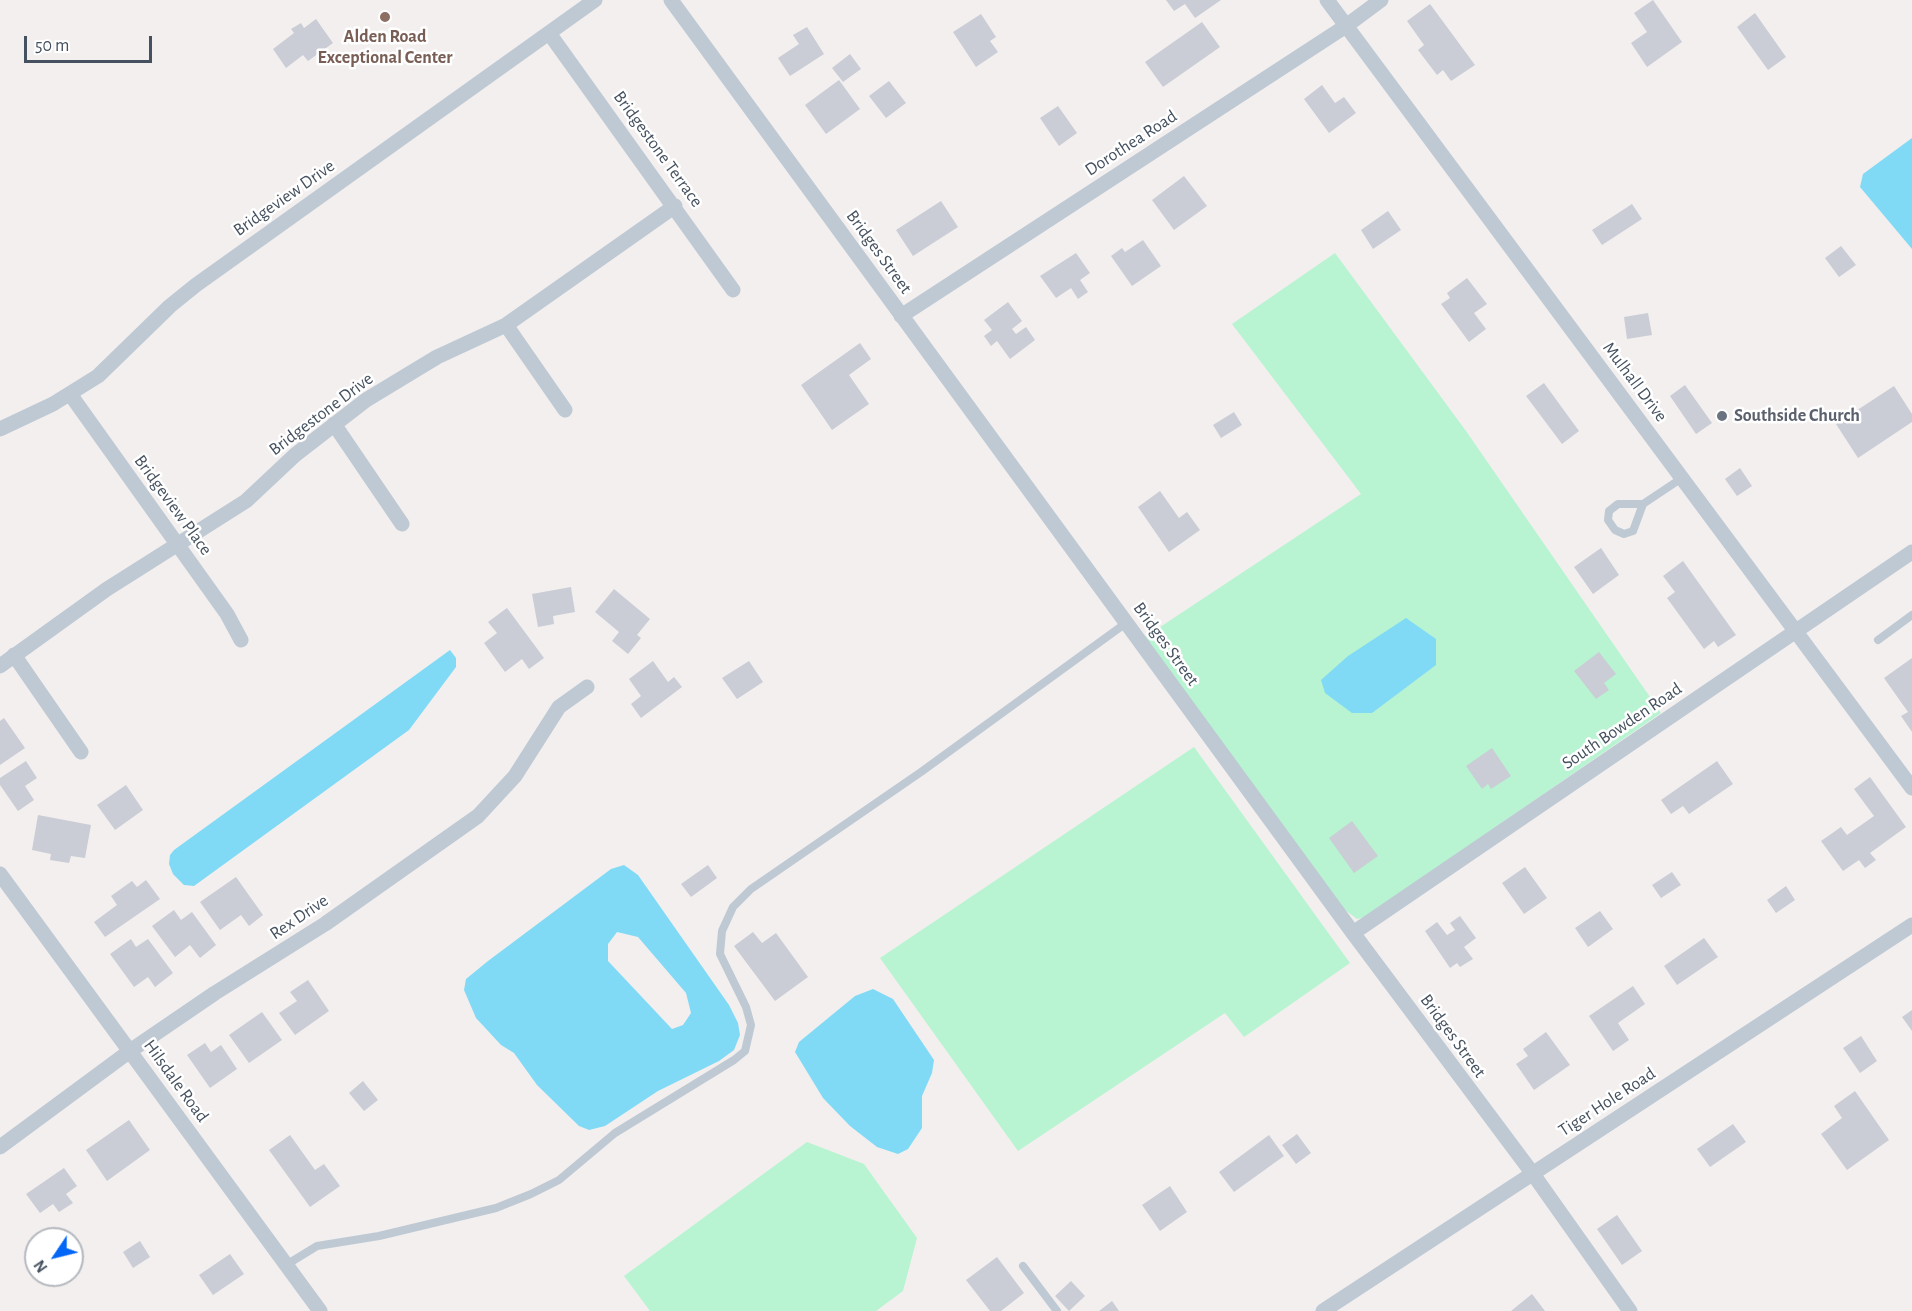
<!DOCTYPE html>
<html>
<head>
<meta charset="utf-8">
<style>
  body { margin:0 }
  #map { position:relative; width:1912px; height:1311px; overflow:hidden; background:#f2efee; font-family:"Alegreya Sans",sans-serif }
  canvas { display:block }
  .north { position:absolute; left:24px; top:1227px; width:60px; height:60px; box-sizing:border-box; background:#fff; border:2px solid #b5b9bf; border-radius:50%; rotate:235deg; font-size:16px; font-weight:700; line-height:24px; text-align:center; color:#45515f }
  .north::after { content:''; display:block; margin:auto; width:21px; height:27px; background:#0466f6; clip-path:polygon(50% 0,100% 100%,50% 72%,0 100%) }
  .scale { position:absolute; left:24px; top:36px; width:128px; height:27px; box-sizing:border-box; border:3px solid #45515f; border-top:0; padding-left:8px; font-size:18px; line-height:21px; white-space:nowrap; color:#45515f; -webkit-text-stroke:4px #fff; paint-order:stroke }
</style>
</head>
<body>
<div id="map">
<canvas width="1912" height="1311"></canvas>
<div class="north">N</div>
<div class="scale">50 m</div>
</div>
<script>
const context = document.querySelector('canvas').getContext('2d');
context.lineJoin = 'round';
function fillPath(path, color) { context.fillStyle = color; context.fill(path, 'evenodd'); }
const toPath = rows => new Path2D(rows.map(r => 'M' + r).join(''));
function trace(path, color, width, dash) { context.strokeStyle = color; context.lineWidth = width; context.lineCap = dash ? 'butt' : 'round'; context.setLineDash(dash || []); context.stroke(path); }
function write(font, color, halo, rows, align = 'center') {
  context.font = font + ' "Alegreya Sans",sans-serif'; context.lineWidth = 5; context.setLineDash([]); context.textBaseline = 'middle'; context.strokeStyle = halo; context.fillStyle = color; for (const [text, x, y, turn = 0] of rows) {
    context.save(); context.translate(x, y); context.rotate((+turn || 0) * Math.PI / 180); context.textAlign = isNaN(turn) ? turn : align; if (halo) context.strokeText(text, 0, 0); context.fillText(text, 0, 0); context.restore();
  }
}
fillPath(toPath([
  [1335,253,1466,431,1661,713,1365,917,1357,919,1345,910,1145,637,1361,494,1232,324],
  [1194,747,1350,963,1244,1037,1225,1013,1018,1151,880,958],
  [807,1142,864,1164,917,1238,903,1291,876,1311,650,1311,624,1276]
]), '#b8f4d1');
fillPath(toPath([
  [1912,138,1912,249,1860,187,1863,174],
  [1406,618,1436,639,1436,665,1372,713,1352,713,1325,693,1321,680,1348,656],
  [450,650,456,658,456,667,409,730,194,886,184,885,173,874,169,864,170,855,174,850],
  [624,865,638,875,729,1005,738,1023,740,1035,734,1050,719,1061,658,1091,605,1126,589,1130,579,1126,537,1085,514,1053,501,1045,476,1018,464,990,466,979,488,961,611,869],
  [617,932,638,937,686,993,691,1013,683,1025,672,1029,608,961,608,944],
  [873,989,893,999,934,1060,932,1073,922,1096,922,1128,908,1149,898,1154,877,1147,850,1126,823,1098,795,1052,799,1042,855,996]
]), '#80daf6');
fillPath(toPath([
  [1166,0,1221,0,1195,18,1185,4,1174,11],
  [1653,0,1682,42,1647,67,1631,43,1647,32,1634,13],
  [1430,4,1475,65,1451,81,1443,70,1437,75,1418,50,1424,45,1407,21],
  [1755,13,1786,57,1768,70,1737,27],
  [981,14,996,37,990,41,998,52,976,67,953,32],
  [316,19,333,43,308,61,303,55,286,68,273,49,294,33,291,29,301,23,304,28],
  [1202,22,1220,47,1163,87,1145,62],
  [807,27,824,54,790,76,778,58,799,44,793,35],
  [850,54,861,69,843,82,832,68],
  [839,80,860,109,826,134,805,105],
  [889,81,906,103,886,118,869,96],
  [1322,85,1335,103,1344,97,1356,113,1329,133,1304,99],
  [1058,106,1077,133,1059,146,1040,118],
  [1184,176,1207,206,1174,230,1152,200],
  [941,201,958,227,913,256,896,230],
  [1632,204,1642,219,1602,245,1592,230],
  [1388,211,1401,230,1373,249,1361,230],
  [1143,240,1161,266,1132,286,1111,256,1122,248,1125,252],
  [1841,246,1856,265,1839,277,1825,258],
  [1076,253,1090,273,1080,280,1088,292,1078,299,1071,288,1056,298,1040,276],
  [1467,278,1487,304,1474,313,1486,329,1469,342,1441,304,1450,298,1447,293],
  [1008,302,1022,321,1012,329,1016,334,1026,327,1035,340,1010,359,997,341,991,346,984,336,992,330,984,320],
  [1648,313,1652,335,1627,339,1624,317],
  [860,343,871,359,849,375,869,404,832,430,801,385],
  [1544,383,1579,431,1562,444,1526,396],
  [1685,385,1712,423,1696,434,1670,396],
  [1894,386,1912,414,1912,422,1858,458,1836,424],
  [1234,412,1242,425,1221,438,1213,425],
  [1740,468,1752,486,1737,496,1725,479],
  [1160,491,1179,518,1187,512,1200,530,1169,552,1138,507],
  [1601,548,1619,575,1593,594,1574,567],
  [1683,561,1736,635,1718,647,1714,641,1704,649,1667,598,1675,592,1663,576],
  [571,587,575,612,553,616,554,624,538,627,532,594],
  [614,589,650,619,637,635,641,638,628,654,612,641,619,632,595,612],
  [507,608,544,658,529,669,522,659,505,672,484,643,497,633,488,622],
  [1599,652,1616,674,1604,683,1609,690,1596,699,1574,671],
  [1912,658,1912,732,1901,716,1908,712,1884,678],
  [653,661,668,682,674,677,682,687,641,718,631,704,641,696,629,679],
  [749,661,763,682,737,699,722,678],
  [4,718,25,748,0,765,0,721],
  [1492,748,1511,776,1491,789,1488,784,1482,789,1466,766],
  [26,761,37,778,25,786,34,800,18,811,0,785,0,778],
  [1717,761,1733,784,1689,814,1683,806,1671,814,1661,800],
  [1870,777,1906,827,1870,853,1876,860,1865,868,1859,860,1843,871,1821,841,1841,827,1847,835,1874,816,1854,789],
  [126,785,143,810,115,830,97,805],
  [38,815,91,825,85,858,71,856,69,863,50,860,51,854,32,850],
  [1352,821,1378,856,1354,873,1329,838],
  [708,865,717,878,691,897,681,884],
  [1525,867,1547,898,1524,914,1502,883],
  [1672,872,1681,885,1661,898,1652,885],
  [236,877,263,915,249,926,241,915,220,930,200,902],
  [146,880,160,899,105,937,94,922,117,905,111,896,132,881,137,887],
  [1786,886,1795,900,1776,913,1767,900],
  [174,910,181,920,192,912,216,945,200,958,190,945,175,957,152,926],
  [1600,911,1613,929,1588,947,1575,928],
  [1460,916,1476,938,1464,947,1473,959,1460,967,1457,963,1450,968,1425,931,1437,922,1447,935,1455,930,1450,923],
  [753,932,762,943,776,933,808,977,775,1001,734,946],
  [1704,938,1718,957,1677,985,1664,966],
  [131,939,136,947,148,939,173,973,155,987,148,977,134,987,110,954],
  [308,980,329,1011,295,1035,279,1013,297,1001,290,992],
  [1633,986,1645,1004,1618,1023,1629,1040,1613,1051,1589,1016],
  [1912,1010,1912,1031,1902,1017],
  [262,1012,282,1040,249,1063,229,1035],
  [1546,1032,1570,1065,1534,1090,1516,1064,1528,1056,1523,1049],
  [1861,1036,1877,1061,1860,1073,1843,1048],
  [205,1043,211,1052,221,1045,237,1069,210,1088,187,1055],
  [363,1081,378,1100,364,1111,349,1093],
  [1855,1091,1889,1140,1847,1170,1821,1134,1842,1118,1834,1106],
  [129,1120,150,1150,107,1181,86,1150],
  [1733,1124,1746,1142,1710,1167,1697,1149],
  [1297,1134,1311,1153,1296,1164,1282,1145],
  [290,1135,315,1170,324,1164,340,1186,310,1207,269,1150],
  [1269,1135,1284,1156,1234,1192,1219,1172],
  [64,1168,77,1186,66,1194,73,1203,59,1212,53,1204,40,1213,26,1194],
  [1170,1186,1187,1212,1160,1231,1142,1205],
  [1617,1215,1642,1251,1622,1265,1597,1229],
  [140,1241,150,1257,133,1268,123,1252],
  [230,1254,244,1274,213,1295,199,1275],
  [997,1257,1024,1293,1001,1311,990,1311,966,1280],
  [1071,1281,1085,1296,1069,1311,1055,1296],
  [1532,1294,1545,1311,1511,1311],
  [1112,1301,1119,1311,1099,1311]
]), '#cacdd5');
trace(toPath([
  [1643,504,1633,531,1624,534,1615,530,1608,520,1609,511,1618,504,1643,504,1682,478],
  [1878,640,1912,615],
  [286,1265,317,1246,379,1236,496,1208,531,1194,559,1180,615,1133,734,1060,745,1051,751,1025,746,1007,720,954,722,931,733,907,751,889,921,772,1126,623],
  [1023,1266,1057,1311]
]), '#bec9d3', 8);
trace(toPath([
  [671,0,1353,933,1533,1174,1630,1311],
  [1327,0,1912,788],
  [549,33,733,290],
  [901,316,1346,26,1381,0],
  [506,325,565,410],
  [70,394,227,614,241,640],
  [334,424,402,524],
  [0,429,53,404,98,376,170,306,196,285,595,0],
  [14,655,81,752],
  [0,666,107,589,246,501,295,455,366,400,437,357,506,325,675,206],
  [0,874,320,1311],
  [1353,933,1912,552],
  [0,1147,130,1051,215,993,325,924,478,816,515,776,559,707,587,687],
  [1323,1311,1912,925]
]), '#bec9d3', 15);
for (const [x, y, r, color] of [
  [385,17,6,"#8d6e63"],
  [1722,416,6,"#6b7280"]
]) { const dot = new Path2D(); dot.arc(x, y, r, 0, 2 * Math.PI); context.fillStyle = color; context.fill(dot); trace(dot, '#fff', 2); }
write('bold 18px', '#785e54', '#fff', [
  ["Alden Road",385,37],
  ["Exceptional Center",385,58]
]);
write('18px', '#45515f', '#fff', [
  ["Dorothea Road",1131,143,-33],
  ["Bridgestone Terrace",658,149,54],
  ["Bridgeview Drive",284,198,-35],
  ["Bridges Street",879,252,54],
  ["Mulhall Drive",1635,382,53],
  ["Bridgestone Drive",321,414,-37],
  ["Bridgeview Place",173,505,54],
  ["Bridges Street",1166,644,54],
  ["South Bowden Road",1622,726,-34],
  ["Rex Drive",299,917,-34],
  ["Bridges Street",1453,1036,54],
  ["Hilsdale Road",176,1081,54],
  ["Tiger Hole Road",1607,1102,-33]
]);
write('bold 18px', '#5b616d', '#fff', [
  ["Southside Church",1734,416]
], 'left');
</script>
</body>
</html>
